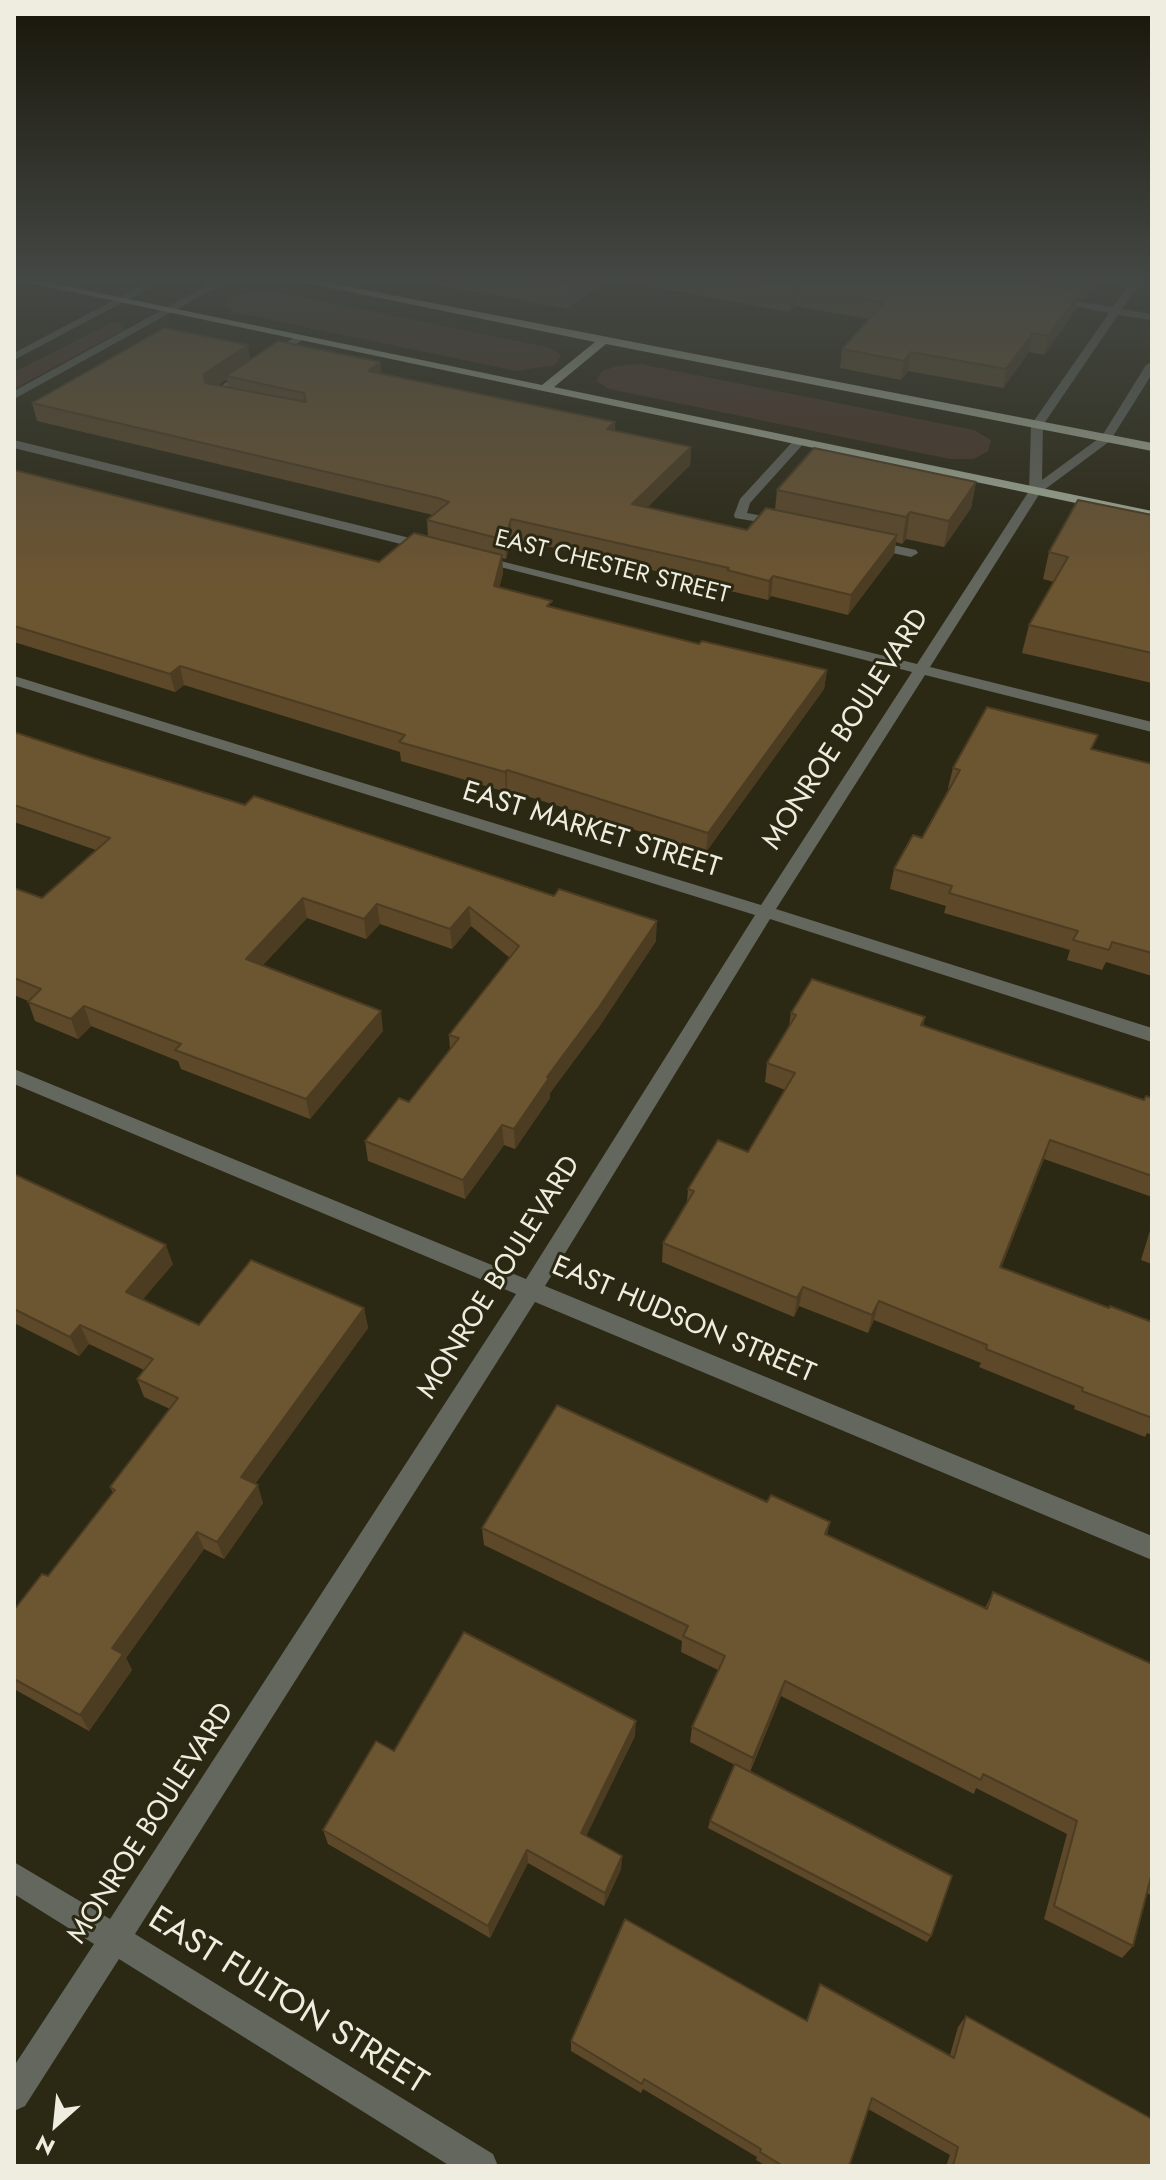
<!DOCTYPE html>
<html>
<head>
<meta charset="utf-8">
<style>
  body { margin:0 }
  #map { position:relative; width:1166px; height:2180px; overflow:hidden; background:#2b2813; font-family:Jost,sans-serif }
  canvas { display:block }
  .frame { position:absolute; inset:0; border:16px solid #eeede0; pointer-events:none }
  .north { position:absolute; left:16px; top:2084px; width:80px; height:80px; -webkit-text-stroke:6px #2b2813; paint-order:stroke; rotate:207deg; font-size:22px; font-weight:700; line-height:32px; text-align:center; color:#eeede0 }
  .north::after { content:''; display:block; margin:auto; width:28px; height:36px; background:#eeede0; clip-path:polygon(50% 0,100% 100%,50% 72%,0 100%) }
</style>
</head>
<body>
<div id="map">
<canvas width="1166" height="2180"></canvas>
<div class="frame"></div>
<div class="north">N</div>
</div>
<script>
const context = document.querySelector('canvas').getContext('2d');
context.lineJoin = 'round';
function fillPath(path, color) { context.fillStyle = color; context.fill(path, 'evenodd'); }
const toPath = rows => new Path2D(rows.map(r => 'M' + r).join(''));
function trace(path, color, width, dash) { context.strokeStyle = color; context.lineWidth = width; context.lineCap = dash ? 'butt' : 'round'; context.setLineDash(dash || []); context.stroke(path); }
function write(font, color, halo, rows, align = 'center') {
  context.font = font + ' Jost,sans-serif'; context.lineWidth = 6; context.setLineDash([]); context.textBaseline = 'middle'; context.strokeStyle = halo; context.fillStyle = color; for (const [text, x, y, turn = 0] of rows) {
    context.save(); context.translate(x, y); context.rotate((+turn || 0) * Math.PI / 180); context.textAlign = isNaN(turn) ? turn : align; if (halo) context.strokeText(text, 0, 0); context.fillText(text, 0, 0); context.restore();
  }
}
fillPath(toPath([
  [253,291,271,291,551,348,561,355,555,365,517,371,237,313,224,306,231,297],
  [111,323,119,323,125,329,14,389,14,372],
  [640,364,974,430,991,440,988,451,974,459,950,459,609,389,596,381,602,371,618,366]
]), '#4b3527');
fillPath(toPath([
  [298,335,302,336,302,340,222,395,229,397,229,401,209,398,209,394,298,335],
  [795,439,805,442,750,503,747,513,789,521,789,527,735,518,734,515,740,499,795,439],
  [870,540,916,550,918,553,911,557,865,547,863,544,870,540]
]), '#63675e');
fillPath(toPath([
  [150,281,163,281,14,360,14,353,150,281],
  [215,281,228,281,14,399,14,391,215,281],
  [1131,281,1141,281,1122,309,1152,314,1152,320,1118,315,1043,425,1042,480,1102,436,1146,365,1152,362,1152,374,1110,441,1040,493,930,667,1152,722,1152,732,925,675,776,909,1152,1028,1152,1042,770,919,545,1286,1152,1536,1152,1560,535,1302,135,1934,493,2154,498,2166,450,2166,119,1959,25,2106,14,2111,14,2066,94,1944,14,1894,14,1862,110,1919,516,1294,14,1084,14,1069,526,1279,755,915,14,685,14,676,761,905,912,672,469,559,476,555,917,664,1029,491,1031,425,1109,313,1044,300,1049,297,1113,307,1131,281],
  [14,440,434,544,436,547,429,551,14,448,14,440]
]), '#63675e');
fillPath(toPath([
  [20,281,42,281,542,385,595,342,297,281,320,281,1152,443,1152,451,606,344,554,387,1152,511,1152,519,20,281]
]), '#aab49e');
fillPath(toPath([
  [420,281,605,281,568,309],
  [622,281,1096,281,1084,299,1078,298,1076,310,1044,355,1029,352,1003,388,908,371,901,380,840,368,842,349,869,319,795,306,789,312],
  [250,360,380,362,381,373,615,422,615,431,691,447,690,465,647,507,747,530,775,510,777,490,976,482,971,508,944,547,906,539,902,544,896,542,894,554,848,615,771,596,768,600,726,590,726,587,511,538,506,559,502,558,503,573,499,588,552,607,699,644,827,670,824,689,706,852,507,790,506,792,401,761,400,752,184,685,175,692,14,642,14,470,379,562,428,537,427,520,433,515,37,421,32,403],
  [227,379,228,387,217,385,223,381],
  [1152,515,1152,683,1022,653,1029,625,1054,582,1043,579,1049,552],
  [14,732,656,941,599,1027,550,1093,550,1098,515,1149,504,1145,465,1199,368,1161,365,1141,409,1102,450,1049,449,1035,510,958,471,926,452,949,380,924,366,939,307,918,263,965,383,1031,310,1119,181,1069,178,1061,91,1026,78,1039,35,1021,28,1001,14,995,14,888,42,898,96,850,14,822],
  [1094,749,1152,764,1152,976,1106,962,1102,970,1067,960,1070,950,944,913,946,906,890,889,894,869,922,838,950,788,948,788,953,768],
  [791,1013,925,1017,923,1026,1144,1100,1152,1098,1152,1197,1044,1159,1001,1268,1109,1308,1152,1322,1152,1435,1147,1433,1145,1437,1074,1409,1075,1406,979,1367,981,1363,874,1320,868,1333,799,1306,794,1317,662,1262,663,1243,687,1202,688,1189,748,1152,785,1090,765,1082,767,1063,789,1026],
  [14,1174,173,1264,143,1299,199,1325,364,1308,368,1328,255,1484,263,1503,224,1559,204,1549,126,1658,132,1670,89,1731,14,1689,14,1610,48,1576,113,1493,110,1487,170,1409,144,1397,137,1379,144,1370,89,1344,79,1356,14,1323],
  [1152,1224,1152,1264,1141,1260],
  [830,1522,827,1535,985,1608,993,1592,1152,1664,1152,1896,1147,1893,1133,1946,1122,1958,1044,1919,1067,1834,976,1788,974,1794,781,1696,750,1772,931,1936,927,1942,708,1828,710,1821,735,1765,690,1742,692,1727,718,1670,681,1652,682,1641,484,1545,482,1528],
  [635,1736,586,1836,622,1856,621,1869,604,1906,528,1863,490,1938,328,1844,323,1830,394,1751],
  [820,1984,950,2055,958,2027,966,2016,1152,2166,946,2166,950,2155,868,2109,849,2166,766,2166,756,2160,757,2157,643,2089,641,2093,571,2051,571,2041,806,2021]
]), '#5d492a');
fillPath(toPath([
  [581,281,605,281,568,309,568,291],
  [1088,281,1096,281,1084,299],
  [797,288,795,306,789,312,790,294],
  [1080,292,1076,310,1044,355,1048,336],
  [1033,333,1029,352,1003,388,1006,369],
  [248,345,251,363,226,376,227,379,207,392,204,374],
  [911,352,908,371,901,380,904,361],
  [380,362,382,380,368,371],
  [615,422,614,441,607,429],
  [691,447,690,465,632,523,632,504],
  [976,482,971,508,944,547,949,521],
  [910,512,906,539,902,544,906,517],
  [511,519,511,538,506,559,505,540],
  [897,535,894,554,848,615,851,595],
  [502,555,503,573,495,605,494,586],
  [773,576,771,596,768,600,769,581],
  [180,666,184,685,175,692,170,674],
  [827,670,824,689,706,852,708,833],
  [507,770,507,790,506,792,505,772],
  [303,898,307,918,250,978,246,959],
  [377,904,380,924,366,939,364,919],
  [469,907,471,926,452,949,450,929],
  [657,921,656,941,599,1027,550,1093,550,1098,515,1149,514,1129,547,1077],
  [84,1006,91,1026,78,1039,71,1019],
  [381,1011,383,1031,310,1119,306,1099],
  [502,1125,504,1145,465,1199,463,1180],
  [1050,1140,1044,1159,994,1286,1000,1267],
  [166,1245,173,1264,133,1311,126,1292],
  [803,1287,799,1306,794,1317,797,1298],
  [879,1301,874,1320,868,1333,872,1315],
  [364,1308,368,1328,247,1495,241,1477],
  [80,1325,89,1344,79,1356,70,1337],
  [258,1485,263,1503,224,1559,217,1542],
  [197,1532,204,1549,126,1658,132,1670,89,1731,80,1715,112,1648],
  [785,1681,781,1696,749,1772,753,1758],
  [636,1721,635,1736,581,1847,581,1833],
  [527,1850,528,1863,490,1938,488,1926],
  [622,1856,621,1869,604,1906,605,1893]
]), '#4c3c22');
const building = toPath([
  [517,281,581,281,568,291,517,281],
  [722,281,1021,281,1080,292,1048,336,1033,333,1006,369,911,352,904,361,842,349,884,303,797,288,790,294,722,281],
  [164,328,248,345,204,374,205,383,306,402,304,393,226,376,278,341,380,362,368,371,615,422,607,429,691,447,632,504,747,530,766,508,897,535,851,595,773,576,769,581,727,570,729,568,511,519,505,540,427,520,449,502,438,498,32,403,164,328],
  [814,448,976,482,949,521,910,512,906,517,777,490,814,448],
  [14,470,379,562,414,533,502,555,494,586,552,601,547,606,699,644,702,641,827,670,708,833,507,770,505,772,399,742,405,735,180,666,170,674,14,626,14,470],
  [1078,500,1152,515,1152,653,1029,625,1068,557,1049,552,1078,500],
  [987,707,1098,735,1091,749,1152,764,1152,953,1112,942,1109,950,1073,940,1078,931,949,893,952,886,894,869,913,835,922,838,960,770,953,768,987,707],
  [14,732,93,758,245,805,254,796,554,896,559,889,657,921,599,1007,547,1077,549,1078,514,1129,502,1125,463,1180,365,1141,399,1098,409,1102,459,1038,449,1035,519,946,469,907,450,929,377,904,364,919,303,898,246,959,381,1011,306,1099,175,1050,181,1044,84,1006,71,1019,28,1002,41,989,14,978,14,888,42,898,110,838,14,805,14,732],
  [812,979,925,1017,921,1025,1144,1100,1146,1096,1152,1098,1152,1176,1050,1140,1000,1267,1109,1308,1110,1306,1152,1322,1152,1418,1082,1391,1083,1388,986,1349,987,1345,879,1301,872,1315,803,1287,797,1298,663,1243,694,1191,688,1189,718,1140,748,1152,795,1073,767,1063,796,1015,791,1013,812,979],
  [14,1174,166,1245,126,1292,199,1325,251,1260,364,1308,241,1477,258,1485,217,1542,197,1532,112,1648,123,1654,80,1715,14,1679,14,1610,42,1574,48,1576,115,1490,110,1487,178,1398,137,1379,153,1359,80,1325,70,1337,14,1309,14,1174],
  [557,1405,767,1502,771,1495,830,1522,825,1534,987,1609,993,1592,1152,1664,1152,1877,1151,1877,1133,1946,1054,1906,1077,1821,983,1774,981,1780,785,1681,753,1758,692,1727,725,1656,683,1636,688,1626,482,1528,557,1405],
  [464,1632,636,1721,581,1833,622,1856,605,1893,527,1850,488,1926,323,1830,376,1741,394,1751,464,1632],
  [735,1764,952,1876,931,1936,710,1821,735,1764],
  [625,1919,807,2021,820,1984,954,2058,966,2016,1152,2119,1152,2166,953,2166,958,2147,872,2098,849,2166,783,2166,760,2152,761,2149,644,2079,642,2084,571,2041,625,1919]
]);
fillPath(building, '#6c5531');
trace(building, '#4c3c22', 2);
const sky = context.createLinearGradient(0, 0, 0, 586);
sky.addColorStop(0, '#18160a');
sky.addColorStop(0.48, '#444844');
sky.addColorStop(1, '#44484400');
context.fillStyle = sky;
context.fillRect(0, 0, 1166, 586);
write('24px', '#eeede0', '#2b2813', [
  ["EAST CHESTER STREET",612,568,14]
]);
write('28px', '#eeede0', '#2b2813', [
  ["MONROE BOULEVARD",847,730,-57],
  ["EAST MARKET STREET",591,831,17],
  ["MONROE BOULEVARD",500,1278,-58],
  ["EAST HUDSON STREET",683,1321,23],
  ["MONROE BOULEVARD",152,1824,-57]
]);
write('34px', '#eeede0', '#2b2813', [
  ["EAST FULTON STREET",287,2002,32]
]);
</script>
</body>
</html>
